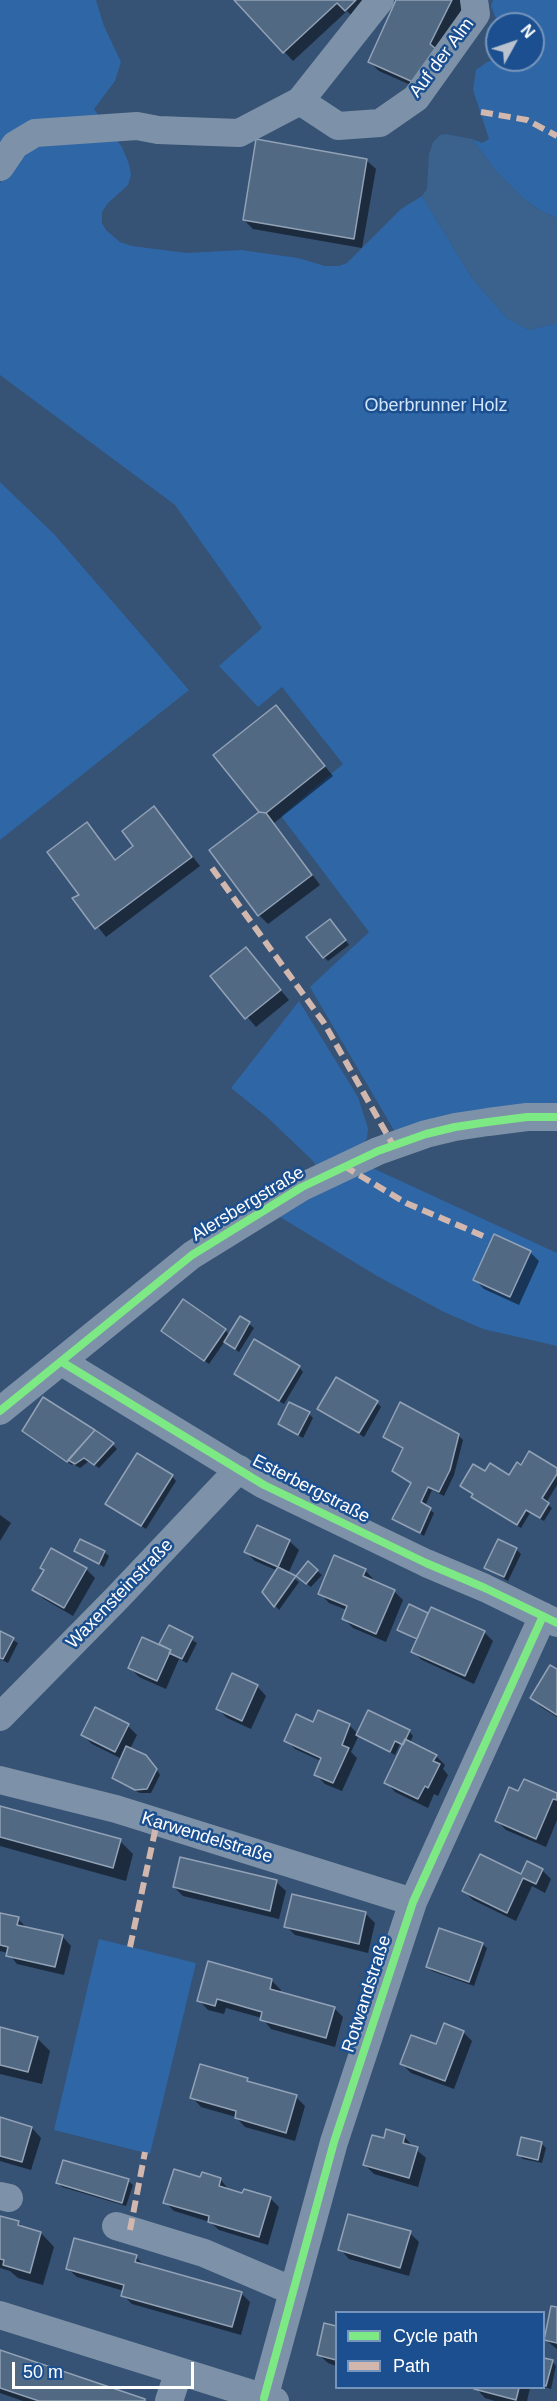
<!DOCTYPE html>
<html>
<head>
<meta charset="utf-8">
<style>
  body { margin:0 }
  #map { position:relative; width:557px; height:2401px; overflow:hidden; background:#365274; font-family:Arial,sans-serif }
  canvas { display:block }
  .legend { position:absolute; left:335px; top:2311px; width:210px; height:78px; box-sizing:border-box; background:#1b4f8f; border:2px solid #7695bc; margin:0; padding:8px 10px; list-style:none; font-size:18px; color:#fff }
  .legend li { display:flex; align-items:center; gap:12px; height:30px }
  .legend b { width:30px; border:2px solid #7695bc }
  .north { position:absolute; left:485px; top:12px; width:60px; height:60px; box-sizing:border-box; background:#1b4f8f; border:2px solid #7695bc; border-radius:50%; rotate:50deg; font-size:16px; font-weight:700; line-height:24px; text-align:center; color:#fff }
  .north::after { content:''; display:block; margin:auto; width:21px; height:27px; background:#b9c2ce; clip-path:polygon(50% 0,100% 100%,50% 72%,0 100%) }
  .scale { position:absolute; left:12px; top:2362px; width:182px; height:27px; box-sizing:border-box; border:3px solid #fff; border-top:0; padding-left:8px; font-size:18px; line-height:21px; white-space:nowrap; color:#fff; -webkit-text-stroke:4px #1b4f8f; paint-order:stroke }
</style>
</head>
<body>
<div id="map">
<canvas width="557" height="2401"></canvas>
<ul class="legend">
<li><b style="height:8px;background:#7ce984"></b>Cycle path</li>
<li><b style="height:8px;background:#d1b7ad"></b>Path</li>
</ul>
<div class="north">N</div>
<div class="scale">50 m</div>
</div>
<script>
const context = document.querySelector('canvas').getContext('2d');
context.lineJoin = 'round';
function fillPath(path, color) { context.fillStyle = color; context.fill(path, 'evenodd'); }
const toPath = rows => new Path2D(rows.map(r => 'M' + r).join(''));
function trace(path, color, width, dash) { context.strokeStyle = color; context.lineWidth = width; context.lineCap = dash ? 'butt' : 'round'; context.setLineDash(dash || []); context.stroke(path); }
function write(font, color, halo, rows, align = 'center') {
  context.font = font + ' Arial,sans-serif'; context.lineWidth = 5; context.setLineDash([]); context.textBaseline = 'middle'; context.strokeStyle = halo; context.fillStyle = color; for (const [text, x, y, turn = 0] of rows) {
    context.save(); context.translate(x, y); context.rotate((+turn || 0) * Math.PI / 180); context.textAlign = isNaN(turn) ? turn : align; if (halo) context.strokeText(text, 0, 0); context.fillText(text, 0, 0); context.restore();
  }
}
fillPath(toPath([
  [0,0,96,0,104,26,121,62,115,81,94,109,122,147,129,164,131,175,128,185,108,203,102,212,102,223,106,230,120,242,132,246,187,253,241,250,298,258,325,266,339,266,347,263,401,209,422,196,472,278,507,318,529,330,557,323,557,1111,395,1132,310,987,369,932,281,816,343,764,282,687,258,707,219,666,262,628,175,505,0,375,0,183,8,170,0,161],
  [493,0,557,0,557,218,541,211,524,199,496,171,472,139,482,143,489,139,473,90,476,70,487,62,497,59,533,60,533,24,498,24,491,6],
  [0,482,54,534,189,690,0,840],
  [299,1001,358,1097,368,1128,367,1138,362,1146,320,1172,313,1161,267,1117,231,1088],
  [366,1165,557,1253,557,1346,483,1329,444,1312,377,1276,280,1217],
  [99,1939,196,1963,150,2154,54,2130]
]), '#2f66a5');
fillPath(toPath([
  [446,134,472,139,496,171,524,199,541,211,557,218,557,323,529,330,507,318,472,278,422,196,427,189,429,154,433,142,440,135]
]), '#3b618d');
fillPath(toPath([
  [236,0,375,0,355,19,347,11,293,61],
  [398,0,461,0,464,4,422,90,379,71,370,62],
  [366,160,376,169,362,248,253,229,244,220],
  [276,707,333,776,274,823,320,885,268,924,259,915,261,813],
  [154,808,200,866,106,937,75,898,81,895,87,824,117,861,135,847],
  [334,925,349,945,328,961,324,957],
  [246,949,289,1000,256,1027,212,976],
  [530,1252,539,1261,519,1305,484,1289,475,1280],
  [241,1318,254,1328,239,1352,225,1341,209,1364,163,1331,225,1330,230,1335],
  [299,1367,303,1372,284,1404,235,1374],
  [44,1399,113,1445,117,1449,99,1468,89,1461,80,1468,73,1464,72,1465,28,1435],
  [377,1403,381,1407,364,1437,319,1409],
  [309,1414,313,1418,303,1438,279,1424],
  [458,1435,463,1440,454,1475,444,1496,432,1490,425,1506,434,1513,424,1536,394,1518,412,1484,394,1470,404,1450,384,1437],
  [521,1467,557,1470,557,1485,546,1503,552,1508,544,1521,530,1513,521,1528,477,1501,473,1497,474,1495,462,1486,486,1473,509,1477],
  [172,1476,176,1481,146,1529,112,1508],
  [0,1515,11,1523,0,1541],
  [289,1541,299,1550,288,1574,299,1582,279,1610,263,1592,278,1571,255,1561,246,1552],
  [516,1549,521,1554,508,1581,486,1568],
  [76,1551,104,1552,109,1556,104,1567],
  [308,1564,322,1575,311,1587,302,1580],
  [86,1569,95,1578,73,1616,44,1599,34,1590],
  [365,1570,374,1580,373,1582,394,1591,403,1600,386,1642,353,1628,344,1619,347,1610,329,1603,320,1593],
  [409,1606,429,1615,484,1632,493,1641,474,1684,422,1660,412,1651,417,1641,399,1630],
  [170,1627,197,1643,187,1663,179,1659,166,1689,139,1677,130,1668,166,1649,161,1644],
  [0,1632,18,1643,8,1663,0,1659],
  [557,1671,557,1717,541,1707,532,1698],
  [257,1686,266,1696,251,1729,227,1718,217,1708],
  [96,1709,128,1726,137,1735,130,1749,151,1761,160,1775,151,1793,140,1793,118,1782,113,1777,122,1759,92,1744,83,1735],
  [319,1712,350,1726,358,1734,409,1731,413,1736,410,1743,436,1756,445,1765,443,1769,448,1775,438,1796,434,1794,428,1808,395,1792,386,1782,404,1746,400,1744,395,1755,359,1735,351,1752,357,1758,342,1791,325,1784,315,1774,321,1761,295,1749,286,1740,313,1724],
  [519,1793,557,1795,557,1820,546,1847,506,1830,497,1821],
  [0,1808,120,1841,133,1854,126,1881,0,1846],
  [542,1870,551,1879,545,1893,532,1886,516,1921,473,1900,464,1891],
  [276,1882,286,1891,279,1919,183,1896,174,1887],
  [365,1913,375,1923,368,1953,295,1935,286,1926],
  [0,1915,18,1919,28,1929,62,1936,71,1946,64,1975,17,1964,8,1953,0,1951],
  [482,1944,487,1948,474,1986,432,1971,427,1967],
  [271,1980,281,1990,280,1993,334,2008,343,2017,335,2047,271,2029,262,2018,226,2008,224,2014,208,2010,199,2000],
  [0,2028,37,2038,50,2051,42,2084,0,2074],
  [463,2032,472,2041,454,2089,411,2073,402,2064],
  [247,2079,252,2084,296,2097,305,2106,295,2141,245,2127,236,2117,201,2107,192,2097],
  [0,2119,32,2128,41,2138,31,2170,0,2161],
  [404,2136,413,2147,426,2158,418,2187,374,2174,365,2165,385,2140],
  [541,2143,546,2148,542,2163,523,2159,519,2155],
  [201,2179,220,2179,229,2190,270,2198,279,2207,268,2245,219,2230,210,2222,174,2211,165,2202],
  [128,2181,133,2185,126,2206,62,2187,58,2183],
  [0,2218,19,2223,25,2229,41,2233,54,2247,43,2285,18,2278,10,2271,0,2268],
  [410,2233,419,2242,409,2276,349,2259,340,2249],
  [136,2257,145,2266,241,2293,250,2302,241,2335,132,2304,123,2295,124,2291,77,2277,67,2268],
  [557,2309,557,2349,544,2339],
  [326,2325,336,2328,336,2366,328,2363,318,2354],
  [0,2352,144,2400,145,2401,23,2401,0,2393],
  [544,2359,552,2361,556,2366,551,2389,544,2387],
  [476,2388,530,2388,527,2401,495,2401,485,2398]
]), '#0007');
const building = toPath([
  [234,0,356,0,345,11,337,3,283,53,234,0],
  [396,0,452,0,430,44,436,49,413,82,368,62,396,0],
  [256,139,367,159,354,239,243,220,256,139],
  [276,705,325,766,266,813,259,812,213,755,276,705],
  [154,806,192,857,95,929,72,898,79,895,47,852,87,822,115,860,133,846,122,831,154,806],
  [259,812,266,813,312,875,258,916,209,850,259,812],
  [330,919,346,940,323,958,306,937,330,919],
  [246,947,281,990,245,1019,210,976,246,947],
  [494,1234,531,1251,510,1297,473,1280,494,1234],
  [183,1299,226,1329,204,1361,161,1331,183,1299],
  [240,1316,250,1322,235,1349,224,1342,240,1316],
  [254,1339,300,1366,279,1401,234,1374,254,1339],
  [336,1377,378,1401,359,1433,317,1409,336,1377],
  [43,1397,95,1430,67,1462,22,1431,43,1397],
  [289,1402,310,1412,298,1435,278,1424,289,1402],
  [400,1402,459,1434,450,1470,439,1492,428,1487,421,1502,431,1508,420,1533,392,1519,411,1483,392,1471,403,1448,383,1437,400,1402],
  [95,1430,114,1443,94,1465,84,1458,75,1464,68,1460,95,1430],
  [529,1451,557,1468,557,1474,542,1498,549,1503,540,1518,526,1510,517,1525,471,1497,473,1494,460,1486,473,1464,485,1471,490,1463,509,1475,517,1462,521,1465,529,1451],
  [137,1453,173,1475,141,1526,105,1504,137,1453],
  [257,1525,290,1540,278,1567,244,1552,257,1525],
  [80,1539,105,1551,99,1564,74,1551,80,1539],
  [498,1539,517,1548,504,1577,484,1568,498,1539],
  [51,1548,87,1568,64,1608,32,1590,44,1570,40,1568,51,1548],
  [334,1555,366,1569,363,1576,395,1590,376,1634,342,1619,347,1606,318,1594,334,1555],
  [308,1561,318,1570,306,1584,296,1576,308,1561],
  [278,1567,296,1576,274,1607,262,1592,278,1567],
  [409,1604,428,1613,417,1639,397,1630,409,1604],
  [431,1607,485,1631,465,1676,411,1652,431,1607],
  [169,1625,193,1637,182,1659,169,1653,171,1650,159,1644,169,1625],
  [0,1631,14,1638,3,1659,0,1658,0,1631],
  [142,1637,171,1650,157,1681,128,1668,142,1637],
  [550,1665,557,1669,557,1715,530,1698,550,1665],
  [232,1673,258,1685,242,1721,216,1709,232,1673],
  [95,1707,129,1724,115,1752,81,1735,95,1707],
  [318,1710,350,1724,342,1745,349,1748,333,1783,314,1775,321,1758,284,1741,296,1714,313,1722,318,1710],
  [368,1710,410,1730,403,1745,395,1741,390,1752,356,1735,368,1710],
  [405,1739,437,1755,433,1761,440,1764,428,1788,425,1786,418,1799,384,1783,405,1739],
  [126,1746,146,1755,157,1769,147,1789,135,1790,112,1778,126,1746],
  [524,1779,557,1793,557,1800,553,1799,536,1839,495,1821,509,1787,518,1791,524,1779],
  [0,1806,121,1839,113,1868,0,1837,0,1806],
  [480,1854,521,1874,527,1861,543,1869,536,1884,523,1878,507,1913,462,1891,480,1854],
  [180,1857,277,1880,270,1911,173,1887,180,1857],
  [292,1894,366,1912,359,1944,284,1927,292,1894],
  [0,1913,19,1917,17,1925,63,1935,55,1967,6,1956,8,1947,0,1945,0,1913],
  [439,1928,483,1943,469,1982,426,1967,439,1928],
  [208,1961,272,1979,270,1989,335,2007,326,2038,260,2020,262,2012,217,1999,215,2006,197,2001,208,1961],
  [444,2023,464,2031,445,2081,400,2064,411,2035,436,2044,444,2023],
  [0,2027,38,2037,28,2072,0,2065,0,2027],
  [200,2064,248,2078,247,2081,297,2095,286,2133,235,2118,236,2111,190,2098,200,2064],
  [0,2117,32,2127,22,2162,0,2156,0,2117],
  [386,2129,405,2135,403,2143,418,2147,409,2178,363,2165,372,2135,384,2138,386,2129],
  [521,2137,542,2142,538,2160,517,2155,521,2137],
  [63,2160,129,2179,122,2203,56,2183,63,2160],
  [174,2169,200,2177,202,2172,221,2178,219,2186,242,2193,244,2189,271,2197,259,2237,208,2222,209,2216,163,2203,174,2169],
  [348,2214,411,2231,400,2268,338,2250,348,2214],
  [0,2216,19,2221,18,2225,41,2232,30,2273,3,2265,4,2260,0,2259,0,2216],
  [74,2238,137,2255,135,2262,242,2292,232,2327,121,2296,124,2285,66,2269,74,2238],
  [551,2306,557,2307,557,2343,544,2340,551,2306],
  [324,2323,336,2326,336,2360,317,2355,324,2323],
  [0,2350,145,2399,145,2401,39,2401,0,2388,0,2350],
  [544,2358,553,2360,546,2386,544,2385,544,2358],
  [474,2388,519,2388,516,2400,474,2389,474,2388]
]);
fillPath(building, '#526984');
trace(building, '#92a2b6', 1.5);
trace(toPath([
  [300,101,338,126,380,123,416,98,476,14,474,0],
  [0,167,15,145,35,133,137,126,158,130,239,133,300,101,380,0],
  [62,1362,264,1485,426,1563,485,1588,557,1623],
  [0,1411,192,1255,302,1187,378,1151,426,1134,455,1127,488,1122,527,1117,557,1117],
  [0,1717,117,1598,239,1469],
  [0,1780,116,1809,413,1902],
  [0,2196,9,2198],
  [116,2226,204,2253,293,2291],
  [0,2315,275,2401],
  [264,2398,334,2142,413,1902,543,1616],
  [169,2401,179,2371]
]), '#7d92a8', 28);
trace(toPath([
  [481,112,527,120,557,136],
  [212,868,324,1023,393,1145],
  [344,1166,406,1203,488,1238],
  [130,1947,157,1822],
  [130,2230,145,2152]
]), '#d1b7ad', 6, [12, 6]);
trace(toPath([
  [62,1362,264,1485,426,1563,485,1588,557,1623],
  [0,1411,192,1255,302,1187,378,1151,426,1134,455,1127,488,1122,527,1117,557,1117],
  [264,2398,334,2142,413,1902,543,1616]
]), '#7ce984', 8);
write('18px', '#fff', '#1b4f8f', [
  ["Auf der Alm",442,58,-53],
  ["Alersbergstraße",248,1204,-31],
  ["Esterbergstraße",311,1489,27],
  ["Waxensteinstraße",120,1594,-46],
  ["Karwendelstraße",207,1838,17],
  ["Rotwandstraße",367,1994,-72]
]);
write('18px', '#cfe3fa', '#1b4f8f', [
  ["Oberbrunner Holz",436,406]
]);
</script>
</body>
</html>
